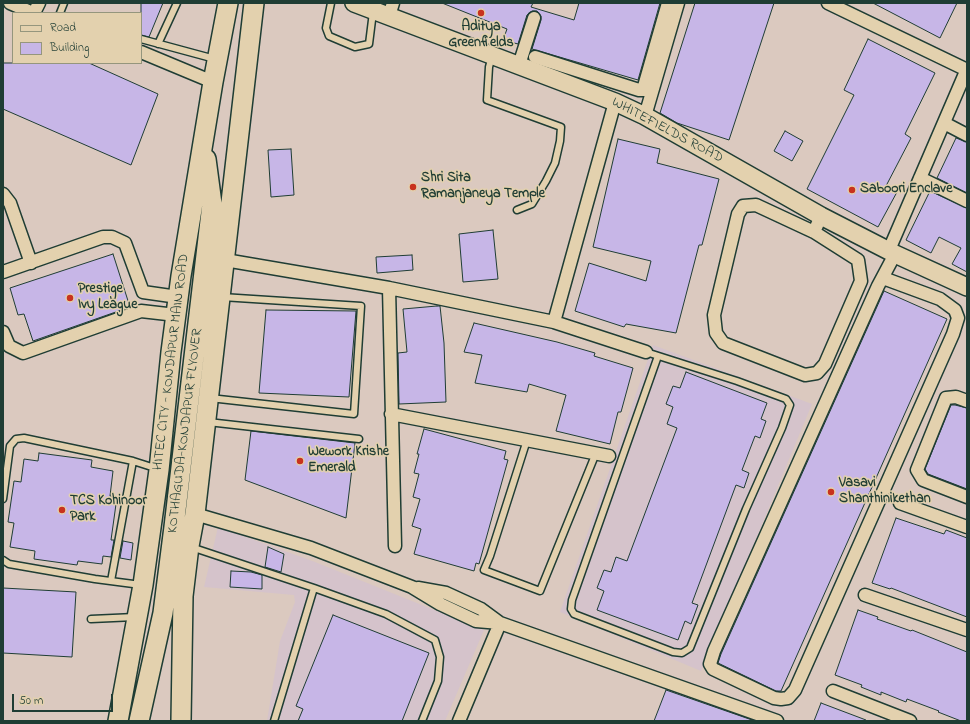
<!DOCTYPE html>
<html>
<head>
<meta charset="utf-8">
<style>
  body { margin:0 }
  #map { position:relative; width:970px; height:724px; overflow:hidden; background:#dbc9bf; font-family:"Indie Flower",sans-serif }
  canvas { display:block }
  .frame { position:absolute; inset:0; border:4px solid #1f3d34; pointer-events:none }
  .legend { position:absolute; left:12px; top:12px; width:130px; height:52px; box-sizing:border-box; background:#e3d1ae; border:1px solid #95967d; margin:0; padding:5px 7px; list-style:none; font-size:12px; color:#1f3d34 }
  .legend li { display:flex; align-items:center; gap:8px; height:20px }
  .legend b { width:20px; border:1px solid #95967d }
  .scale { position:absolute; left:12px; top:694px; width:101px; height:18px; box-sizing:border-box; border:2px solid #1f3d34; border-top:0; padding-left:5px; font-size:12px; line-height:14px; white-space:nowrap; color:#1f3d34; -webkit-text-stroke:3px #e3d1ae; paint-order:stroke }
</style>
</head>
<body>
<div id="map">
<canvas width="970" height="724"></canvas>
<div class="frame"></div>
<ul class="legend">
<li><b style="height:5px;background:#e3d1ae"></b>Road</li>
<li><b style="height:11px;background:#c7b6e7"></b>Building</li>
</ul>
<div class="scale">50 m</div>
</div>
<script>
const context = document.querySelector('canvas').getContext('2d');
context.lineJoin = 'round';
function fillPath(path, color) { context.fillStyle = color; context.fill(path, 'evenodd'); }
const toPath = rows => new Path2D(rows.map(r => 'M' + r).join(''));
function trace(path, color, width, dash) { context.strokeStyle = color; context.lineWidth = width; context.lineCap = dash ? 'butt' : 'round'; context.setLineDash(dash || []); context.stroke(path); }
function write(font, color, halo, rows, align = 'center') {
  context.font = font + ' "Indie Flower",sans-serif'; context.lineWidth = 3; context.setLineDash([]); context.textBaseline = 'middle'; context.strokeStyle = halo; context.fillStyle = color; for (const [text, x, y, turn = 0] of rows) {
    context.save(); context.translate(x, y); context.rotate((+turn || 0) * Math.PI / 180); context.textAlign = isNaN(turn) ? turn : align; if (halo) context.strokeText(text, 0, 0); context.fillText(text, 0, 0); context.restore();
  }
}
fillPath(toPath([
  [653,345,812,404,701,671,560,612],
  [218,527,315,562,484,630,445,721,267,721,280,641,295,602,294,595,204,587]
]), '#d5c3cb');
const building = toPath([
  [141,3,163,3,149,37,141,35,141,3],
  [442,3,533,3,531,7,574,20,579,3,660,3,638,80,532,49,541,20,541,16,537,11,532,11,527,15,518,44,503,40,507,29,442,3],
  [695,3,774,3,729,140,677,123,660,113,695,3],
  [873,3,957,3,940,38,873,3],
  [868,39,935,73,905,134,911,138,886,186,897,192,878,227,807,189,854,95,844,90,868,39],
  [3,63,89,63,158,94,131,165,3,109,3,63],
  [785,131,803,141,792,161,774,151,785,131],
  [956,138,967,142,967,193,937,178,956,138],
  [618,139,660,149,657,163,719,179,702,245,699,245,676,333,626,324,624,327,575,311,589,263,646,281,651,261,593,247,618,139],
  [291,149,294,195,271,197,268,150,291,149],
  [930,191,967,208,967,272,952,264,961,248,939,237,931,253,906,240,930,191],
  [493,230,498,279,463,282,459,234,493,230],
  [113,254,130,307,33,341,24,314,18,315,10,288,113,254],
  [412,255,413,270,377,273,376,257,412,255],
  [884,291,947,319,781,691,776,691,718,663,721,654,884,291],
  [437,306,440,306,444,343,446,402,399,404,398,353,407,352,403,309,437,306],
  [266,310,356,311,349,397,259,393,266,310],
  [474,323,557,342,595,353,594,356,633,368,621,412,618,412,610,444,556,431,566,395,529,384,527,392,475,383,482,355,464,352,474,323],
  [686,372,767,403,761,419,766,421,760,438,755,436,742,470,749,473,744,488,736,485,692,603,698,605,691,624,685,621,678,640,597,610,604,591,597,588,604,570,611,572,616,557,627,561,677,428,667,424,673,407,666,404,673,386,680,388,686,372],
  [951,405,955,405,967,408,967,489,928,474,925,469,951,405],
  [424,429,506,451,504,459,508,460,479,564,476,563,474,571,414,554,421,529,412,526,420,499,413,497,419,474,414,473,419,454,417,454,424,429],
  [251,431,355,443,346,518,245,480,251,431],
  [39,453,92,460,91,467,113,471,110,496,117,497,111,540,114,540,111,557,103,556,102,564,78,561,77,565,34,559,35,551,10,547,14,523,8,522,14,481,21,482,24,459,38,461,39,453],
  [896,518,944,534,946,530,967,538,967,617,891,588,890,589,872,583,896,518],
  [123,541,133,543,131,560,120,558,123,541],
  [268,547,284,554,281,572,265,567,268,547],
  [231,571,251,572,262,575,262,589,230,587,231,571],
  [3,588,76,592,72,657,3,653,3,588],
  [858,610,878,617,877,619,911,631,912,630,967,652,967,721,961,721,938,712,939,711,907,699,906,702,881,692,881,695,861,687,862,685,835,675,858,610],
  [333,615,429,653,402,721,298,721,303,709,296,706,333,615],
  [666,690,755,721,654,721,666,690],
  [821,703,866,720,865,721,814,721,821,703]
]);
fillPath(building, '#c7b6e7');
trace(building, '#1f3d34', 1);
const lane = toPath([
  [331,3,326,28,329,36,355,47,369,44,373,12],
  [60,13,64,3],
  [141,39,215,59],
  [158,44,177,3],
  [492,56,489,67,487,100,561,127,560,141,555,163,546,181,532,204,517,210],
  [646,352,737,381,786,399,790,405,782,428,746,509,690,648,682,653,673,652,574,614,571,609,572,600,658,356],
  [210,398,354,414,361,306,222,297],
  [208,422,359,439],
  [527,440,490,556,484,570,540,591,596,453],
  [133,461,158,469],
  [3,499,10,446,16,439,24,438,133,461,111,581],
  [191,547,314,588,386,614,435,640,440,657,438,681,422,721],
  [3,560,9,564,95,579,141,585],
  [91,619,135,617],
  [274,721,314,588]
]);
const street = toPath([
  [10,3,33,13],
  [828,3,967,70],
  [34,13,39,3],
  [389,16,393,3],
  [141,52,213,82],
  [535,57,639,90,643,90,668,3],
  [519,65,534,18],
  [645,116,678,3],
  [944,123,967,135],
  [920,178,967,201],
  [3,194,10,203,31,263],
  [814,232,858,260,861,281,825,364,817,373,805,375,723,343,716,333,714,315,738,214,743,206,756,205,814,232,821,216],
  [889,250,967,69],
  [225,260,389,288,554,322,646,352],
  [3,272,103,237,112,237,125,243,143,292,178,297],
  [883,278,940,299,955,310,958,318,953,334,795,690,788,698,781,699,774,698,713,669,710,664,714,651,878,286,895,254],
  [389,288,395,546],
  [554,322,615,102],
  [3,332,9,346,23,353,141,311,176,315],
  [967,401,956,397,946,398,917,470,923,480,967,497],
  [391,414,609,456],
  [900,503,967,527],
  [195,514,311,548,412,587,440,604,476,621,500,623,777,721],
  [418,588,446,593,481,609,500,623],
  [865,595,967,630],
  [833,691,910,721],
  [459,721,500,623]
]);
const secondary = toPath([
  [354,3,615,102,645,116,821,216,895,254,967,287]
]);
const primary = toPath([
  [118,721,143,585,159,470,171,352,181,276,213,82,228,3],
  [139,721,163,613,174,527,212,204,206,159],
  [181,721,183,596,189,546,195,514,254,3]
]);
trace(lane, '#1f3d34', 9);
trace(street, '#1f3d34', 15);
trace(secondary, '#1f3d34', 20);
trace(primary, '#1f3d34', 22);
trace(lane, '#e3d1ae', 6);
trace(street, '#e3d1ae', 12);
trace(secondary, '#e3d1ae', 17);
trace(primary, '#e3d1ae', 19);
for (const [x, y, r, color] of [
  [481,13,4,"#c8321e"],
  [413,187,4,"#c8321e"],
  [852,190,4,"#c8321e"],
  [70,298,4,"#c8321e"],
  [300,461,4,"#c8321e"],
  [831,492,4,"#c8321e"],
  [62,510,4,"#c8321e"]
]) { const dot = new Path2D(); dot.arc(x, y, r, 0, 2 * Math.PI); context.fillStyle = color; context.fill(dot); trace(dot, '#e3d1ae', 1.5); }
write('bold 14px', '#1f3d34', '#e3d1ae', [
  ["Aditya",481,28,"center"],
  ["Greenfields",481,44,"center"],
  ["Shri Sita",421,179],
  ["Ramanjaneya Temple",421,195],
  ["Saboori Enclave",860,190],
  ["Prestige",78,290],
  ["Ivy League",78,306],
  ["Wework Krishe",308,453],
  ["Emerald",308,469],
  ["Vasavi",839,484],
  ["Shanthinikethan",839,500],
  ["TCS Kohinoor",70,502],
  ["Park",70,518]
], 'left');
write('14px', '#1f3d34', '#e3d1ae', [
  ["WHITEFIELDS ROAD",667,131,28],
  ["HITEC CITY - KONDAPUR MAIN ROAD",172,362,-83],
  ["KOTHAGUDA-KONDAPUR FLYOVER",186,431,-83]
]);
</script>
</body>
</html>
